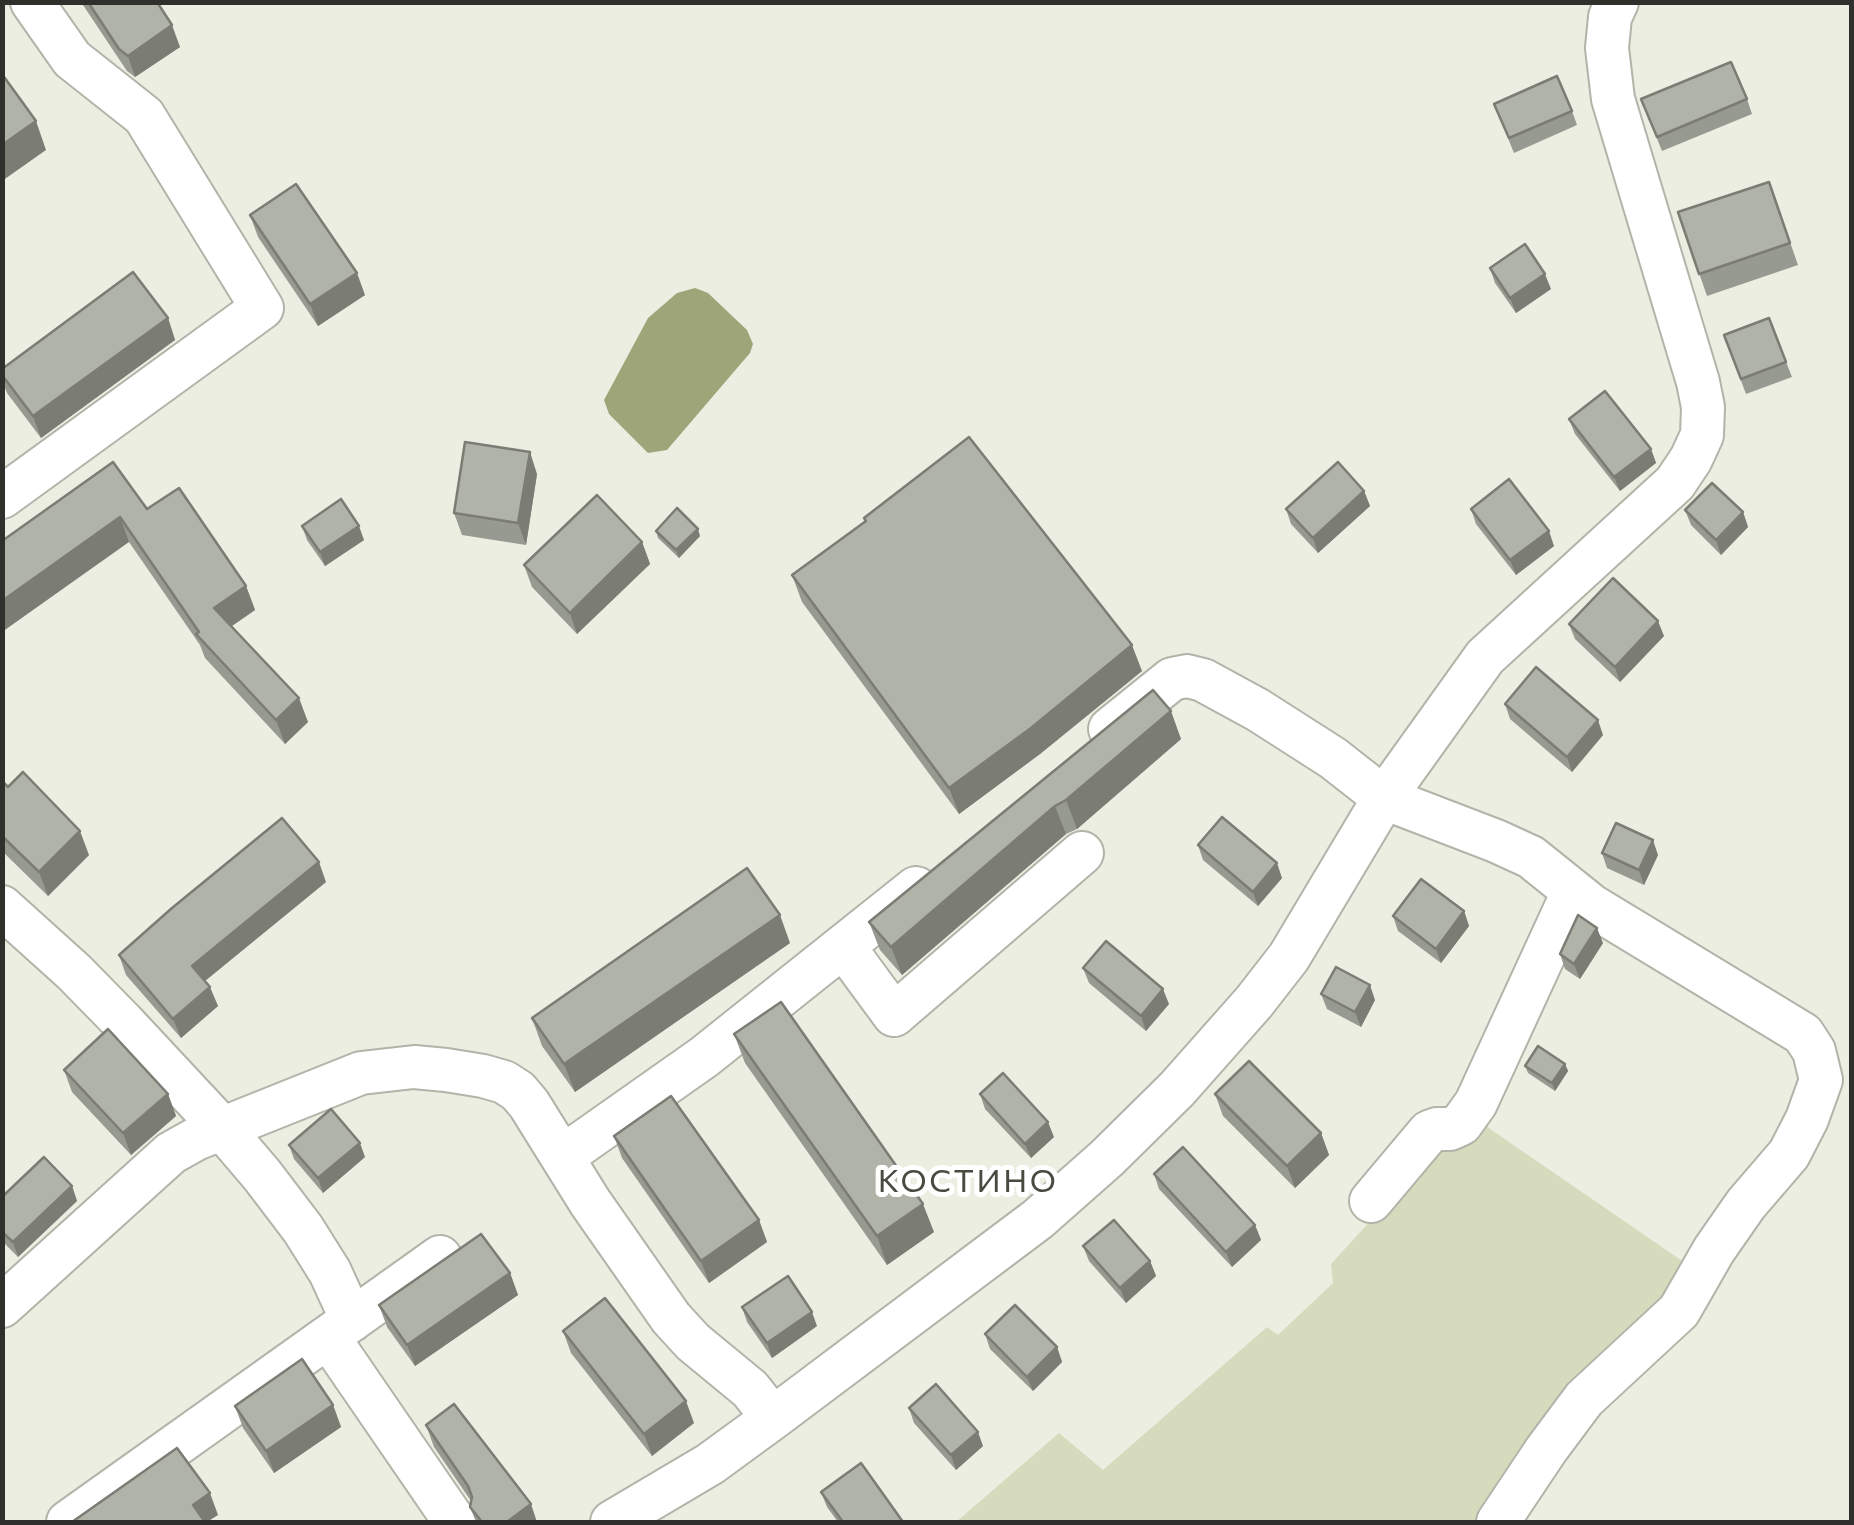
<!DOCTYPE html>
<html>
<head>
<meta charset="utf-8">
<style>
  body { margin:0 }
  #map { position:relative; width:1854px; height:1525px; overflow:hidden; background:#eceee2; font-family:Commissioner,sans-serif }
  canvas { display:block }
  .frame { position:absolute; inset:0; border:5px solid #2f302b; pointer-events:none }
</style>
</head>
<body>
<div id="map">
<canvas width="1854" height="1525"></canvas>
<div class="frame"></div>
</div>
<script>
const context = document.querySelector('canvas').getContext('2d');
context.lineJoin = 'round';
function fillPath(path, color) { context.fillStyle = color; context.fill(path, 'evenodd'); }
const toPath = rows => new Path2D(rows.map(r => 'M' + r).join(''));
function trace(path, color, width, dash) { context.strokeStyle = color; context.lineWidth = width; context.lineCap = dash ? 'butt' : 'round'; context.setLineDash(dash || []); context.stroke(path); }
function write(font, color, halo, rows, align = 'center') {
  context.font = font + ' Commissioner,sans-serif'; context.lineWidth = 10; context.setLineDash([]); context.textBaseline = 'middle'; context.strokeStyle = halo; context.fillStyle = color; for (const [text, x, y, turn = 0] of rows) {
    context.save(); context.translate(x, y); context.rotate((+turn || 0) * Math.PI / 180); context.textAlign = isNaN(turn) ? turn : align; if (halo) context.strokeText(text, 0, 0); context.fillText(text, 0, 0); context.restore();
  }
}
fillPath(toPath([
  [1477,1120,1691,1267,1480,1522,956,1522,1059,1433,1103,1470,1267,1327,1278,1335,1333,1283,1331,1264,1445,1139]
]), '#d5dbbc');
fillPath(toPath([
  [695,288,708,293,747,330,753,344,750,353,667,450,648,453,609,414,604,400,648,318,677,293]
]), '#9ea679');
const minor = toPath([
  [2,497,262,308,144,116,72,59,32,2],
  [1110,729,1172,679,1187,676,1203,680,1258,710,1333,758,1384,798,1496,841,1531,857,1592,906,1803,1034,1814,1051,1821,1080,1807,1119,1789,1154,1746,1204,1714,1250,1679,1311,1584,1399,1546,1450,1498,1522],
  [2,907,74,972,124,1023,221,1127,262,1175,303,1229,330,1272,352,1320],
  [844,947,894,1015,1082,853],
  [562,1157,704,1057,916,888],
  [1371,1201,1429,1132,1437,1129,1450,1129,1461,1124,1476,1103,1573,892],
  [2,1306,171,1153,196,1139,361,1073,414,1067,446,1070,483,1076,504,1082,518,1091,529,1104,590,1202,671,1318,693,1342,750,1389,773,1418],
  [328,1337,455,1522],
  [68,1522,440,1257],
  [612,1522,710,1464,773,1418,1038,1219,1107,1158,1177,1089,1254,1002,1289,957,1384,798,1485,657,1675,483,1691,459,1702,435,1703,407,1698,382,1613,99,1607,48,1610,17,1617,2]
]);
trace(minor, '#b1b4a8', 46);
trace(minor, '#fff', 42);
fillPath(toPath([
  [81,2,157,2,180,47,135,77,127,71],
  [1641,99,1747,99,1752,114,1662,151],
  [1494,104,1572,111,1577,125,1514,153],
  [1769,182,1798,265,1707,296,1678,212],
  [250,215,365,295,318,326,258,237],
  [1490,268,1551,289,1516,313,1495,283],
  [168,318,175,340,41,438,7,393,2,380,2,369],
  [1769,318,1792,377,1746,394,1724,335],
  [1569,419,1651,449,1656,463,1620,491,1575,434],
  [537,474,526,545,462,535,454,513],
  [1364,491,1370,506,1318,553,1291,524,1286,509],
  [147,509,246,586,255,610,232,626,308,722,285,744,205,658,200,645,129,542,2,541],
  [1471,509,1554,546,1516,575,1476,524],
  [1685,510,1743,512,1748,527,1721,555,1691,525],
  [864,518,1142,671,1040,754,959,814,802,602,792,575,865,522],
  [302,526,364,540,325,566,307,540],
  [656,531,700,536,679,558,658,538],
  [642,542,650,564,577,634,532,587,524,565],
  [1569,624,1664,636,1620,682,1575,639],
  [1153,690,1181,739,1077,829,1066,834,902,975,880,950,869,922],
  [1505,704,1603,735,1572,772,1510,719],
  [2,781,89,855,48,896,2,851],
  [1198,845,1282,878,1258,906,1203,860],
  [1602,853,1658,855,1644,885,1607,868],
  [326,882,205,981,218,1006,181,1038,126,975,119,955],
  [1464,911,1469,926,1441,963,1398,931,1393,916],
  [790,943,575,1092,542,1046,532,1018],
  [1603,943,1580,979,1565,969,1560,954],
  [1083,968,1169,1004,1146,1031,1089,983],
  [1321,994,1375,1000,1361,1027,1327,1009],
  [734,1034,934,1232,887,1265,745,1063],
  [1565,1064,1568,1071,1555,1091,1528,1073,1525,1066],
  [64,1070,168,1094,176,1116,131,1155,72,1092],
  [980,1094,1054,1137,1031,1158,985,1109],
  [1215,1094,1321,1133,1329,1155,1295,1188,1223,1116],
  [614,1136,759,1220,767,1242,709,1283,622,1158],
  [289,1145,365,1157,323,1193,294,1159],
  [1154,1174,1255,1225,1261,1240,1232,1267,1159,1189],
  [72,1186,77,1201,18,1257,2,1241,2,1197],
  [1083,1246,1150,1261,1156,1276,1126,1303,1089,1261],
  [510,1273,518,1295,415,1366,387,1327,379,1305],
  [742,1307,817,1326,772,1358,747,1322],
  [563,1331,694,1423,652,1456,571,1353],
  [985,1334,1057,1347,1062,1362,1033,1391,990,1349],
  [333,1405,341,1427,274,1473,243,1428,235,1406],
  [909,1408,983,1446,956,1470,914,1423],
  [426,1425,537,1522,476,1522,470,1507,471,1501,434,1447],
  [821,1492,903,1522,838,1522,827,1507]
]), '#979a90');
fillPath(toPath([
  [172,25,180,47,135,77,128,56],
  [36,121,46,150,2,181,2,145],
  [357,273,365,295,318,326,310,304],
  [1545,274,1551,289,1516,313,1510,298],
  [168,318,175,340,41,438,33,416],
  [1651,449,1656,463,1620,491,1614,477],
  [530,452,537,474,526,545,518,523],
  [1364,491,1370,506,1318,553,1313,538],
  [1743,512,1748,527,1721,555,1716,540],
  [120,517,129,542,2,632,2,601],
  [359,526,364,540,325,566,320,552],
  [698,529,700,536,679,558,676,550],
  [1549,531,1554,546,1516,575,1510,560],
  [642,542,650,564,577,634,570,613],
  [246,586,255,610,223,632,214,608],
  [1658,621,1664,636,1620,682,1615,667],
  [1132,645,1142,671,1040,754,959,814,949,788],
  [299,698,308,722,285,744,276,720],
  [1171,711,1181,739,1077,829,1066,800],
  [1598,720,1603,735,1572,772,1567,757],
  [1055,806,1066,834,902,975,891,947],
  [80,831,89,855,48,896,39,872],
  [1653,840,1658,855,1644,885,1639,870],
  [319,862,326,882,200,985,192,966],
  [1277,863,1282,878,1258,906,1253,892],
  [1464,911,1469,926,1441,963,1436,949],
  [780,915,790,943,575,1092,564,1064],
  [1597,928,1603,943,1580,979,1574,964],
  [1370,985,1375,1000,1361,1027,1355,1012],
  [210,987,218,1006,181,1038,173,1019],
  [1163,989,1169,1004,1146,1031,1141,1016],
  [1565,1064,1568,1071,1555,1091,1552,1083],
  [168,1094,176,1116,131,1155,123,1133],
  [1048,1122,1054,1137,1031,1158,1025,1144],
  [1321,1133,1329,1155,1295,1188,1287,1166],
  [360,1143,365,1157,323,1193,318,1178],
  [72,1186,77,1201,18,1257,13,1242],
  [923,1204,934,1232,887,1265,877,1236],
  [759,1220,767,1242,709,1283,701,1261],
  [1255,1225,1261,1240,1232,1267,1226,1252],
  [1150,1261,1156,1276,1126,1303,1120,1288],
  [510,1273,518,1295,415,1366,407,1345],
  [812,1312,817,1326,772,1358,767,1343],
  [1057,1347,1062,1362,1033,1391,1027,1377],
  [686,1401,694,1423,652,1456,644,1434],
  [333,1405,341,1427,274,1473,266,1451],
  [978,1432,983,1446,956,1470,951,1455],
  [210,1493,218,1515,207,1522,200,1522,193,1505],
  [531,1504,537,1522,507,1522]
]), '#7b7d75');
const building = toPath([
  [88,2,157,2,172,25,128,56,119,49,88,2],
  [1731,62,1747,99,1657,137,1641,99,1731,62],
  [2,74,36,121,2,145,2,74],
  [1557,76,1572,111,1509,138,1494,104,1557,76],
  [1769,182,1790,243,1699,274,1678,212,1769,182],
  [296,184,357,273,310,304,250,215,296,184],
  [1525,244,1545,274,1510,298,1490,268,1525,244],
  [133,272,168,318,33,416,2,375,2,369,133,272],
  [1769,318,1786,362,1741,379,1724,335,1769,318],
  [1605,391,1651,449,1614,477,1569,419,1605,391],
  [969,437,1132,645,1031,728,949,788,792,575,866,521,864,518,969,437],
  [465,442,530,452,518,523,454,513,465,442],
  [113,462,147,509,179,488,246,586,214,608,299,698,276,720,196,634,199,632,120,517,2,601,2,541,113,462],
  [1338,462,1364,491,1313,538,1286,509,1338,462],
  [1509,479,1549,531,1510,560,1471,509,1509,479],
  [1712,483,1743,512,1716,540,1685,510,1712,483],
  [597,495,642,542,570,613,524,565,597,495],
  [341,499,359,526,320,552,302,526,341,499],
  [677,508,698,529,676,550,656,531,677,508],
  [1613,578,1658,621,1615,667,1569,624,1613,578],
  [1536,667,1598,720,1567,757,1505,704,1536,667],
  [1153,690,1171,711,1066,800,1055,806,891,947,869,922,1153,690],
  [23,772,80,831,39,872,2,836,2,781,8,787,23,772],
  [1222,817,1277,863,1253,892,1198,845,1222,817],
  [282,818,319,862,192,966,210,987,173,1019,119,955,172,908,282,818],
  [1616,823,1653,840,1639,870,1602,853,1616,823],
  [747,868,780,915,564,1064,532,1018,747,868],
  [1421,879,1464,911,1436,949,1393,916,1421,879],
  [1578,915,1597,928,1574,964,1560,954,1578,915],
  [1106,941,1163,989,1141,1016,1083,968,1106,941],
  [1336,967,1370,985,1355,1012,1321,994,1336,967],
  [781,1002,923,1204,877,1236,734,1034,781,1002],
  [108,1029,168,1094,123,1133,64,1070,108,1029],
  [1538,1046,1565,1064,1552,1083,1525,1066,1538,1046],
  [1249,1061,1321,1133,1287,1166,1215,1094,1249,1061],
  [1003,1073,1048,1122,1025,1144,980,1094,1003,1073],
  [671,1096,759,1220,701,1261,614,1136,671,1096],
  [331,1109,360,1143,318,1178,289,1145,331,1109],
  [1183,1147,1255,1225,1226,1252,1154,1174,1183,1147],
  [44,1157,72,1186,13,1242,2,1232,2,1197,44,1157],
  [1114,1220,1150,1261,1120,1288,1083,1246,1114,1220],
  [481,1234,510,1273,407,1345,379,1305,481,1234],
  [788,1276,812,1312,767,1343,742,1307,788,1276],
  [605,1298,686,1401,644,1434,563,1331,605,1298],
  [1015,1305,1057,1347,1027,1377,985,1334,1015,1305],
  [302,1359,333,1405,266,1451,235,1406,302,1359],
  [936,1384,978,1432,951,1455,909,1408,936,1384],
  [454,1404,531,1504,507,1522,482,1522,470,1507,472,1497,468,1486,426,1425,454,1404],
  [177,1448,210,1493,193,1505,205,1522,72,1522,177,1448],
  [861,1463,903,1522,843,1522,821,1492,861,1463]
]);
fillPath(building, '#b0b3a7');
trace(building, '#7b7d75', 2.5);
context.letterSpacing = '2.5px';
write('32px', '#484b40', '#fff', [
  ["КОСТИНО",968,1181]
]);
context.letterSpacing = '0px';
</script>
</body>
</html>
